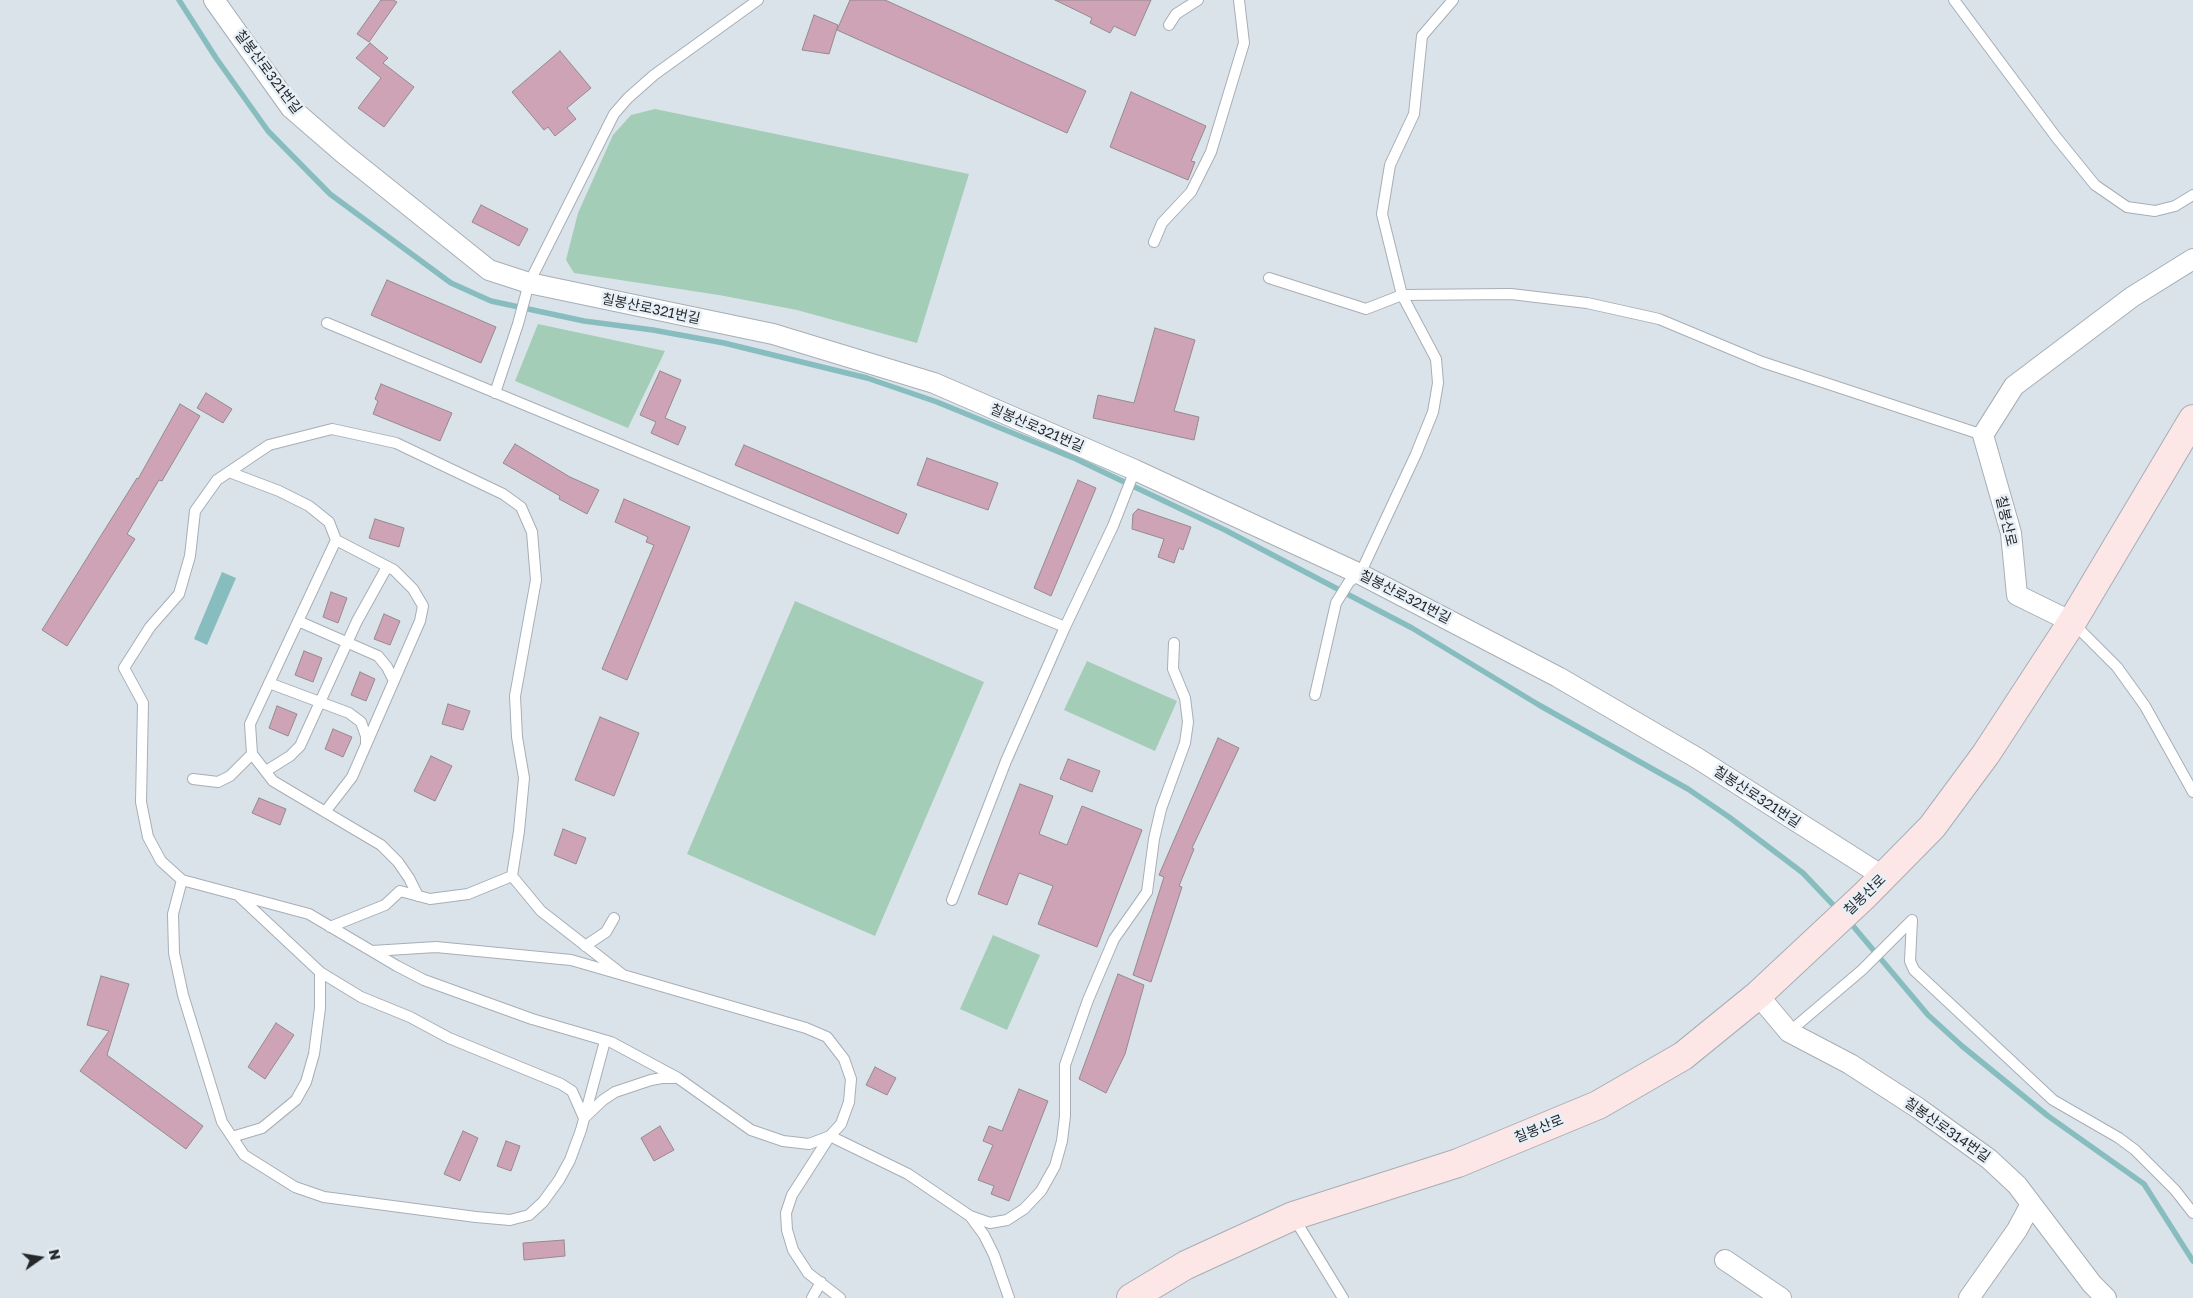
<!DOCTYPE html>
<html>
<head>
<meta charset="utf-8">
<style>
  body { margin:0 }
  #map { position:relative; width:2193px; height:1298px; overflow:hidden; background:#dbe3ea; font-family:"Golos Text",sans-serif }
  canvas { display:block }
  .north { position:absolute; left:15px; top:1233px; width:50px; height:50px; -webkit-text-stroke:4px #e8f0f7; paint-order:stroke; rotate:77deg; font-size:14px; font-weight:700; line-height:20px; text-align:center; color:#26292c }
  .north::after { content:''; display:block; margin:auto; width:18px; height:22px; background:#26292c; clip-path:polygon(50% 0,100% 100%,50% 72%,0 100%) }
</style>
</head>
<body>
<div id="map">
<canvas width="2193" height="1298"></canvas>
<div class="north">N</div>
</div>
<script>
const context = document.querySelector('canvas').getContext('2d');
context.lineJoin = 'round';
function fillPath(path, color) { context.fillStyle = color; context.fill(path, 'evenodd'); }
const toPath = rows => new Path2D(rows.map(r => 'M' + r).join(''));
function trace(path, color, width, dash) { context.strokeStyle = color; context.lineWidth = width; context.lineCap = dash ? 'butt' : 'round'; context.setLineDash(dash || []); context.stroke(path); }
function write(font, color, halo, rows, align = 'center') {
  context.font = font + ' "Golos Text","Noto Sans KR",sans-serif'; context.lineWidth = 5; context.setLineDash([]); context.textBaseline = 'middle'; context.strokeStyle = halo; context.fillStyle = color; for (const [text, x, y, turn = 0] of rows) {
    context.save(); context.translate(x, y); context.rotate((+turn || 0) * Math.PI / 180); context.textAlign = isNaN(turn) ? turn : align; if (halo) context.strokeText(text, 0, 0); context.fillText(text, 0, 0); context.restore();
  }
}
fillPath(toPath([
  [655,109,969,174,917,343,797,310,719,295,574,273,566,260,578,213,613,135,631,115],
  [538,324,665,351,628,428,515,381],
  [795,601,984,682,875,936,687,854],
  [1087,661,1177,701,1155,751,1064,710],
  [993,935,1040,955,1007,1030,960,1009]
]), '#a3cdb7');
fillPath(toPath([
  [222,572,236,578,207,645,194,639]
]), '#88bdc0');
trace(toPath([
  [179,0,216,58,268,131,330,194,451,283,491,301,584,321,653,330,724,343,867,378,937,402,1076,459,1225,530,1412,628,1539,705,1688,789,1729,817,1803,873,1838,910],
  [1848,920,1928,1015,1962,1046,2048,1116,2144,1184,2193,1261]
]), '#88bdc0', 5.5);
const building = toPath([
  [381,0,393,0,397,2,369,42,357,34,381,0],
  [850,0,885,0,1086,91,1067,133,837,30,850,0],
  [1055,0,1151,0,1135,36,1114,26,1110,33,1090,23,1092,18,1055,0],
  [814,15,838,25,829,54,802,50,814,15],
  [370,43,388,58,383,63,414,87,384,127,358,108,381,78,356,58,370,43],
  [560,51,591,88,567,108,576,119,555,136,548,127,544,130,512,92,560,51],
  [1131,92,1206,126,1191,161,1195,162,1188,180,1110,147,1131,92],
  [481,205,528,229,519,246,472,222,481,205],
  [387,280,496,327,481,363,371,315,387,280],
  [1155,328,1195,340,1174,411,1199,417,1194,440,1093,418,1098,395,1134,403,1155,328],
  [660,371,681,380,665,418,686,427,678,445,651,433,656,422,640,415,660,371],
  [381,384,452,413,440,441,373,414,378,401,375,399,381,384],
  [206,393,232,409,223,423,197,408,206,393],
  [180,404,200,416,162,481,159,480,127,534,135,539,67,646,42,630,137,478,138,479,180,404],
  [515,444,570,477,599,490,587,514,559,499,560,496,503,463,515,444],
  [744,445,907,514,898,534,735,465,744,445],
  [927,458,998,483,988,510,917,485,927,458],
  [1078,480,1096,488,1051,596,1034,588,1078,480],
  [624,499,690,527,627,680,602,669,654,545,646,542,648,537,615,522,624,499],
  [1138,509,1191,527,1183,550,1179,548,1174,563,1158,557,1164,539,1132,529,1133,514,1138,509],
  [375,519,404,528,399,547,369,538,375,519],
  [331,592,347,598,338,623,323,617,331,592],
  [384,614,400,621,390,645,374,639,384,614],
  [304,651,322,658,313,682,295,675,304,651],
  [360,672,375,679,366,701,351,695,360,672],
  [448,704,470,711,463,730,442,724,448,704],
  [277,706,297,714,288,736,269,728,277,706],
  [600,717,639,733,614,796,575,780,600,717],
  [333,729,352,737,343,757,325,749,333,729],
  [1218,738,1239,748,1192,848,1194,849,1179,886,1182,887,1151,982,1133,975,1164,877,1159,875,1218,738],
  [431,756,452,766,435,801,414,791,431,756],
  [1068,759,1100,771,1092,792,1060,779,1068,759],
  [1020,784,1053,796,1039,834,1067,845,1082,806,1142,830,1097,947,1038,924,1053,886,1019,873,1007,905,978,894,1020,784],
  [259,798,286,809,280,825,252,813,259,798],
  [563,829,586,838,576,864,554,855,563,829],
  [1118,974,1144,985,1125,1054,1106,1093,1079,1079,1118,974],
  [101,976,129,984,107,1055,203,1126,186,1149,80,1071,109,1031,87,1025,101,976],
  [276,1023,294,1035,265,1079,248,1067,276,1023],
  [875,1067,896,1078,887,1095,866,1085,875,1067],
  [1019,1089,1048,1101,1009,1201,991,1194,994,1186,978,1180,993,1145,983,1141,989,1126,1002,1131,1019,1089],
  [660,1126,674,1150,654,1161,641,1138,660,1126],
  [463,1131,478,1138,460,1181,444,1174,463,1131],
  [506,1141,520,1146,511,1171,497,1166,506,1141],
  [564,1240,565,1256,524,1260,523,1243,564,1240]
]);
fillPath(building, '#cea3b5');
trace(building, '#948a8e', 1);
const lane = toPath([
  [1954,0,2056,137,2095,185,2127,207,2155,211,2175,206,2193,195],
  [1169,25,1176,14,1198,0],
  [1154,242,1162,223,1191,192,1211,152,1244,43,1239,0],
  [1269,278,1366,309,1402,295,1511,294,1587,303,1659,319,1762,362,1983,435],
  [327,323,786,513,1065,627],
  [495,393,518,324,529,283,614,114,628,98,654,75,758,0],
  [229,472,279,491,309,506,329,522,336,540,250,724,252,754,273,781,381,845,398,862,409,878,418,896],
  [298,621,378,656,387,667,394,681],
  [2073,623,2117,667,2145,706,2193,792],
  [269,683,349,713,361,722,366,736,366,743],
  [1315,695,1336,603,1349,582,1360,574,1416,454,1433,412,1438,383,1436,359,1402,295,1382,214,1390,165,1414,114,1422,36,1453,0],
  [266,771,290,756,300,746,357,621,387,567],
  [193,779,218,782,230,776,252,754],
  [325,812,352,777,420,621,423,606,413,589,394,570,336,540],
  [182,880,173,914,174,953,183,995,222,1122,244,1155,295,1187,324,1197,476,1217,510,1220,529,1215,543,1202,559,1180,570,1160,581,1130,605,1041],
  [952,900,1006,761,1065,627,1113,526,1135,470],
  [330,927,385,905,400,891,430,899,468,894,512,876],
  [585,946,606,932,614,918],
  [372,951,436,947,571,960,623,975,806,1028,827,1037,844,1059,851,1079,849,1102,841,1124,830,1136,809,1144,783,1141,751,1130,678,1078,611,1042,532,1019,424,980,397,966,309,914,182,880,161,861,148,837,141,802,143,703,124,668,150,627,179,594,190,556,195,511,217,480,269,445,332,429,396,443,503,494,521,507,532,532,536,580,515,696,517,737,524,778,519,831,512,876,541,911,623,975],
  [320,972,361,997,410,1017,449,1038,561,1084,572,1091,584,1118,603,1100,615,1092,651,1080,662,1078,675,1078],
  [1789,1032,1862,970,1912,920,1910,961,1914,970,2053,1100,2119,1138,2135,1150,2175,1190,2193,1213],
  [232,1137,262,1128,296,1100,306,1082,314,1054,320,1008,320,972,240,897],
  [970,1216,984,1235,994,1255,1009,1298],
  [1294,1218,1343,1298],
  [812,1298,821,1282],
  [840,1298,808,1273,793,1250,787,1230,786,1213,792,1195,830,1136,908,1174,970,1216,990,1223,1007,1220,1024,1209,1041,1191,1055,1166,1062,1141,1065,1116,1065,1065,1088,1000,1114,939,1147,892,1154,839,1161,809,1185,743,1188,722,1185,698,1173,669,1174,643]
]);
const street = toPath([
  [214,0,291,108,343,153,489,270,529,283,773,334,934,383,1135,470,1360,574,1558,677,1697,758,1884,877],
  [2072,622,2017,595,2011,533,1983,435,2014,386,2132,297,2193,259],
  [1758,995,1789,1032,1850,1064,1918,1108,1989,1159,2017,1185,2092,1284,2106,1298],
  [1725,1260,1781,1298],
  [1969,1298,2017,1230,2031,1204]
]);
const secondary = toPath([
  [1131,1298,1186,1265,1293,1216,1458,1163,1598,1105,1683,1056,1758,995,1865,895,1932,827,1986,754,2072,622,2193,419]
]);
trace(lane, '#a7aeb5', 12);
trace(street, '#a7aeb5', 22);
trace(secondary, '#a7aeb5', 30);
trace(lane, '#fff', 10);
trace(street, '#fff', 20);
trace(secondary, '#fce7e6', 28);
write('14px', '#26292c', '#e8f0f7', [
  ["칠봉산로321번길",268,72,53],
  ["칠봉산로321번길",651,309,12],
  ["칠봉산로321번길",1037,428,23],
  ["칠봉산로",2006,521,77],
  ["칠봉산로321번길",1405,597,27],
  ["칠봉산로321번길",1757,797,33],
  ["칠봉산로",1865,895,-44],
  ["칠봉산로",1539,1129,-22],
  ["칠봉산로314번길",1947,1130,35]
]);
</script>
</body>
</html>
